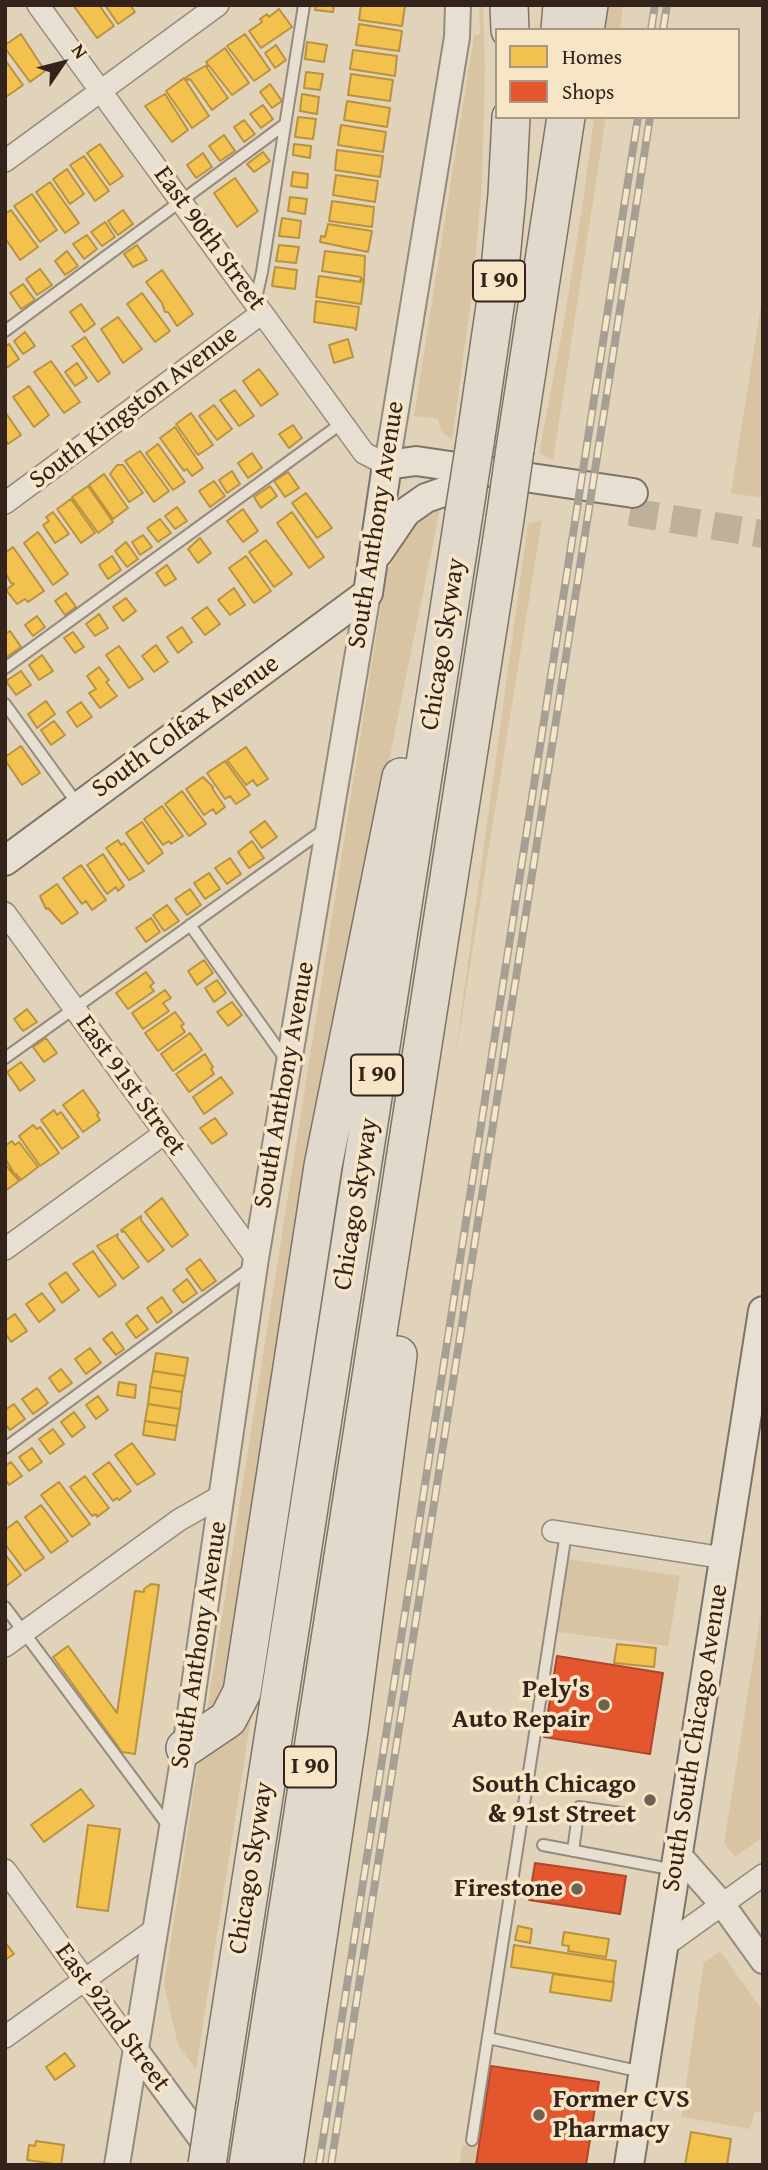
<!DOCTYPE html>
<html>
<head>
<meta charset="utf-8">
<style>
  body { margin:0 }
  #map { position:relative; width:768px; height:2170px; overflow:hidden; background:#e1d3b9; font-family:"Gentium Book Plus",serif }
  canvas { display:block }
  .frame { position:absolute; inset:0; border:7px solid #33231b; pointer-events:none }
  .legend { position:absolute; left:495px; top:28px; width:245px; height:91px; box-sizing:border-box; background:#f6e5c7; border:2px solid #a89782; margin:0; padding:9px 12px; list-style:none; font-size:21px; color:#33231b }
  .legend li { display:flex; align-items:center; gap:14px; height:35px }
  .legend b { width:35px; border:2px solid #a89782 }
  .north { position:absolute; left:28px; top:28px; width:70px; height:70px; -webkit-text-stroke:5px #f6e5c7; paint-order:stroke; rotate:55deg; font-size:19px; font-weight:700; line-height:28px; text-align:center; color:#33231b }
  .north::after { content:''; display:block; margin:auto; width:24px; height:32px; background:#33231b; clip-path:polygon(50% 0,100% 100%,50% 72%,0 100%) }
</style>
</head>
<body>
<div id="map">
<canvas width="768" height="2170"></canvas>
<div class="frame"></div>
<ul class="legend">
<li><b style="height:19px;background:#f2c14e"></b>Homes</li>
<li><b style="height:19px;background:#e4572e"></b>Shops</li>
</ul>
<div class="north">N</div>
</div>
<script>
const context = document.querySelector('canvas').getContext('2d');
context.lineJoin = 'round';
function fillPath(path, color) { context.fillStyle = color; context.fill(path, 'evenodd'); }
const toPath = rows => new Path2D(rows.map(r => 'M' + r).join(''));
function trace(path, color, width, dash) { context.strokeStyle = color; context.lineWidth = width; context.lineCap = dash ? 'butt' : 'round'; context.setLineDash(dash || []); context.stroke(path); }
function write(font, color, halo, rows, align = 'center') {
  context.font = font + ' "Gentium Book Plus",serif'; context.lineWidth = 7; context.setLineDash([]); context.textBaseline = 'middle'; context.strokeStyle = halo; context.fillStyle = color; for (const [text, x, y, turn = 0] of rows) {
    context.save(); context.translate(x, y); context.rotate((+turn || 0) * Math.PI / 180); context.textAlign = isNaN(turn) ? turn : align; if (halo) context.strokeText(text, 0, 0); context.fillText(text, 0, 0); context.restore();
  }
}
fillPath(toPath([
  [479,5,483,5,485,67,482,184,472,293,452,440,441,431,438,419,414,416,474,35,480,34],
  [608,5,623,5,620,30,605,30],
  [594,117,606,117,553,461,539,453,563,327,583,203],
  [763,292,763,498,731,493],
  [440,509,365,879,224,1693,206,1717,387,567,390,567,399,543,413,525,425,515],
  [542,520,498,791,453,1072,528,523],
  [348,1098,196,2069,178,2045,164,1985,196,1776,199,1760,235,1726],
  [568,1559,680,1576,668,1646,558,1632],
  [763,1599,763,1837,735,1857,724,1843],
  [720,1951,763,2011,763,2113,755,2111,750,2129,681,2117,704,1962],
  [462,2145,478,2147,476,2165,459,2165]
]), '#d8c4a3');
const homes = toPath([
  [73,5,99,5,114,26,97,38,73,5],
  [105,5,130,5,135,12,118,24,105,5],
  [316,5,334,5,333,12,315,10,316,5],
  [361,5,405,6,402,26,359,20,361,5],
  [279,9,292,27,261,48,249,31,262,22,260,19,267,14,269,17,279,9],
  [359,24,402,31,399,51,356,45,359,24],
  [21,34,45,71,30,82,5,48,5,45,21,34],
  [245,34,270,70,254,81,227,46,245,34],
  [307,42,327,45,324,62,305,59,307,42],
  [276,45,286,60,275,68,265,53,276,45],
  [225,48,249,83,232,95,206,62,225,48],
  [353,50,397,56,395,76,350,69,353,50],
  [5,60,23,85,6,97,5,95,5,60],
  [207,65,207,68,228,98,212,110,190,79,188,80,186,77,207,65],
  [306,72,323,74,320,90,304,88,306,72],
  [351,74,393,80,390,101,348,95,351,74],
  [184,78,209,116,192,128,166,91,184,78],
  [270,84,282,101,272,108,260,92,270,84],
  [165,94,188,130,172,142,145,106,165,94],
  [302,94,319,97,317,114,300,111,302,94],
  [347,101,390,108,387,127,344,120,347,101],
  [263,105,273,119,261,128,250,114,263,105],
  [298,117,316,119,313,139,295,137,298,117],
  [244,120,255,134,244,142,234,127,244,120],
  [341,125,386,132,383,152,338,145,341,125],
  [224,135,235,151,220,161,209,146,224,135],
  [100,144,123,176,110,185,87,153,100,144],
  [294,144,311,146,310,158,293,155,294,144],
  [337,150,383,156,380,177,335,170,337,150],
  [263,152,270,161,254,172,247,164,263,152],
  [203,153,212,167,196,178,187,165,203,153],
  [84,156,109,191,95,201,70,165,84,156],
  [67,169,84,194,70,204,53,179,67,169],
  [293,172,308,174,307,188,291,186,293,172],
  [336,175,378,181,375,202,333,195,336,175],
  [235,178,258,211,237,227,214,193,235,178],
  [50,182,79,223,65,233,36,192,50,182],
  [32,194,57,230,40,242,14,206,32,194],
  [290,197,307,199,305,214,288,211,290,197],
  [332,201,374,207,372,227,329,221,332,201],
  [11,210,38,247,20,260,5,238,5,214,11,210],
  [123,210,133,224,118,235,108,221,123,210],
  [282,218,301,221,299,238,279,236,282,218],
  [105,222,115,237,102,246,91,232,105,222],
  [328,224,372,231,368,252,320,242,321,236,325,237,328,224],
  [87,235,97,249,84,259,73,244,87,235],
  [137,245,147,260,133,267,124,254,137,245],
  [279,245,299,247,296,263,276,261,279,245],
  [67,251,78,266,65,275,55,261,67,251],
  [325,251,365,256,364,280,361,279,361,277,322,271,325,251],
  [275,267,297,270,295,289,272,286,275,267],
  [40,269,52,285,37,295,26,279,40,269],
  [162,270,193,314,177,326,168,312,165,312,162,303,146,282,162,270],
  [319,276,361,282,360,280,364,281,361,304,316,297,319,276],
  [23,284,35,300,21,309,10,293,23,284],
  [142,293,170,331,155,342,127,304,142,293],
  [316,301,359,307,356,330,354,328,314,322,316,301],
  [81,304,95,324,84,332,70,312,81,304],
  [118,317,142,349,123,363,101,329,118,317],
  [25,332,35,346,23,354,14,341,25,332],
  [85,337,110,373,98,382,72,346,85,337],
  [348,339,353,357,334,363,329,345,348,339],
  [9,344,19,359,5,369,5,347,9,344],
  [51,361,80,402,64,413,34,372,51,361],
  [77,363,87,378,75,386,65,372,77,363],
  [259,369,278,394,261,406,243,381,259,369],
  [29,386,49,415,34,427,13,397,29,386],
  [235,390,254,416,239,426,220,400,235,390],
  [214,405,232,429,217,440,199,416,214,405],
  [5,412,21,435,8,444,5,439,5,412],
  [191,413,213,445,198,455,176,424,191,413],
  [293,425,302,438,289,448,279,434,293,425],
  [175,427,203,468,192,476,187,469,184,471,160,438,175,427],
  [158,444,185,482,173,490,146,453,158,444],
  [140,451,169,491,154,502,125,461,140,451],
  [252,453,262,468,248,478,238,463,252,453],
  [117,465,123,465,143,493,129,502,110,474,117,465],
  [232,471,240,484,227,493,219,480,232,471],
  [288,472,299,488,285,497,274,481,288,472],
  [104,474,128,508,113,519,89,485,104,474],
  [214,481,225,496,210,507,199,491,214,481],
  [88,486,113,522,98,533,72,497,88,486],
  [270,486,277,496,261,508,254,497,270,486],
  [306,493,332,528,317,538,292,503,306,493],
  [71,499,95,533,81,543,57,509,71,499],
  [177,507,187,521,175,529,165,516,177,507],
  [243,509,258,531,243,542,227,521,243,509],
  [53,512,69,534,55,543,43,525,49,521,46,517,53,512],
  [292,512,324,557,309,568,277,523,292,512],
  [160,519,171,533,158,542,147,528,160,519],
  [38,532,68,574,53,585,24,543,38,532],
  [143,535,152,547,140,555,132,542,143,535],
  [200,538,211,553,198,563,188,549,200,538],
  [266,540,292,574,274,587,249,552,266,540],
  [126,542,138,559,127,567,115,551,126,542],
  [13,547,44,591,28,602,25,599,17,604,6,590,14,584,11,583,5,572,5,553,13,547],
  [112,556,121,570,108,579,99,565,112,556],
  [246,556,271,591,254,603,229,568,246,556],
  [167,565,176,579,165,586,156,573,167,565],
  [234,588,245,605,230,615,218,600,234,588],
  [66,593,76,607,65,615,55,601,66,593],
  [126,598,136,611,123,621,113,607,126,598],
  [207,607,220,624,205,635,192,618,207,607],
  [99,614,108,628,95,636,86,624,99,614],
  [37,616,45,627,33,636,25,625,37,616],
  [182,627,192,642,178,653,167,637,182,627],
  [10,631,21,647,5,658,5,634,10,631],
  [73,632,84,647,75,653,64,638,73,632],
  [156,645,168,662,154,672,142,656,156,645],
  [119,646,143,679,129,688,106,655,119,646],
  [42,655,53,671,39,680,29,665,42,655],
  [99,667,109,680,106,682,117,696,100,708,89,693,96,689,87,676,99,667],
  [21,671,31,685,16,695,6,681,21,671],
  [46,701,55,714,37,728,28,714,46,701],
  [81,702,92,717,77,727,67,712,81,702],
  [54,721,65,735,51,745,41,730,54,721],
  [21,746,40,773,22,785,5,760,5,757,21,746],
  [246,747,268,779,257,786,253,780,246,785,227,760,246,747],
  [225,761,250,795,236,804,230,796,225,799,207,773,225,761],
  [203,777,213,787,212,788,225,807,216,814,213,809,204,815,186,789,203,777],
  [182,791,206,824,189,836,165,804,182,791],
  [162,806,183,836,171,844,169,841,163,845,144,819,162,806],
  [265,821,277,837,262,848,250,832,265,821],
  [142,822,163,853,148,864,126,833,142,822],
  [118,840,121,845,124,843,144,871,131,879,129,880,106,848,118,840],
  [252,841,264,858,249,868,238,852,252,841],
  [103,854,124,886,118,891,116,887,107,894,87,865,103,854],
  [230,858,241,874,227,884,215,868,230,858],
  [81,865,106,900,92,910,86,901,82,904,63,878,81,865],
  [209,873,220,889,205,899,194,883,209,873],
  [57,884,78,913,62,924,48,908,46,909,40,896,57,884],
  [190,889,201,905,187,915,175,899,190,889],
  [167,905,179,921,164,931,153,915,167,905],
  [151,918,160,932,146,942,136,928,151,918],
  [204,960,213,973,197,985,188,971,204,960],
  [146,972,154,983,150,986,154,991,128,1009,116,993,146,972],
  [217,980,226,993,214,1002,205,988,217,980],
  [165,990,171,998,163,1003,169,1011,143,1029,132,1013,165,990],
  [232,1002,242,1015,228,1026,217,1012,232,1002],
  [27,1009,37,1022,23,1031,14,1019,27,1009],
  [175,1012,184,1024,181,1026,185,1032,158,1051,145,1033,175,1012],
  [190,1033,202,1050,173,1071,161,1054,190,1033],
  [46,1038,57,1053,44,1062,33,1047,46,1038],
  [205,1054,213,1067,211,1069,214,1074,189,1092,176,1074,205,1054],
  [21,1062,35,1080,20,1091,7,1072,21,1062],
  [221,1077,233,1093,204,1114,193,1097,221,1077],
  [83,1090,99,1113,97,1115,100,1120,83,1132,63,1105,83,1090],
  [54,1110,57,1115,61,1112,79,1137,62,1149,41,1120,54,1110],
  [215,1118,227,1134,212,1144,200,1128,215,1118],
  [33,1125,37,1129,40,1127,59,1153,40,1166,19,1136,33,1125],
  [12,1141,15,1145,19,1142,38,1167,21,1180,16,1174,15,1175,5,1158,5,1146,12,1141],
  [5,1164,19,1181,5,1191,5,1164],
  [162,1198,188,1235,172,1247,145,1212,162,1198],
  [141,1216,141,1220,164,1250,148,1262,124,1231,122,1232,121,1230,141,1216],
  [118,1234,117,1237,139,1267,123,1279,97,1246,118,1234],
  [93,1251,116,1285,99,1297,73,1264,93,1251],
  [200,1259,216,1281,202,1291,186,1269,200,1259],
  [66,1272,79,1290,62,1303,49,1284,66,1272],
  [187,1279,197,1293,183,1303,173,1290,187,1279],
  [42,1293,55,1310,39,1322,26,1304,42,1293],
  [162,1297,172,1312,157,1323,147,1308,162,1297],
  [15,1314,27,1331,11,1342,5,1333,5,1321,15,1314],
  [137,1315,148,1329,136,1338,126,1324,137,1315],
  [112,1332,124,1349,116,1355,103,1339,112,1332],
  [90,1348,101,1363,86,1374,75,1359,90,1348],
  [156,1353,188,1358,185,1376,153,1371,156,1353],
  [61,1369,72,1383,59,1392,49,1378,61,1369],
  [153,1371,185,1376,182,1392,150,1387,153,1371],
  [119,1382,136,1385,135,1398,117,1395,119,1382],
  [150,1387,182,1392,180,1409,148,1404,150,1387],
  [37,1388,48,1403,33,1414,22,1399,37,1388],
  [98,1396,108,1410,96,1419,86,1405,98,1396],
  [14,1404,25,1419,10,1430,5,1424,5,1410,14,1404],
  [148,1404,180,1409,177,1426,145,1421,148,1404],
  [74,1412,85,1427,72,1437,61,1422,74,1412],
  [145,1421,177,1426,175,1440,143,1435,145,1421],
  [53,1429,64,1444,50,1454,39,1439,53,1429],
  [132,1443,155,1474,137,1485,115,1455,132,1443],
  [32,1448,42,1462,29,1471,19,1457,32,1448],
  [11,1462,22,1476,9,1485,5,1479,5,1466,11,1462],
  [109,1462,131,1491,119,1500,117,1498,113,1501,93,1474,109,1462],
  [85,1476,109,1508,97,1517,96,1514,92,1516,70,1487,85,1476],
  [59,1482,90,1524,72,1537,41,1495,59,1482],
  [41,1505,68,1541,51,1553,25,1517,41,1505],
  [17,1521,44,1558,25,1571,5,1544,5,1530,17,1521],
  [5,1554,21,1575,5,1587,5,1554],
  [151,1584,159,1585,135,1754,122,1752,53,1657,68,1646,117,1713,135,1591,144,1592,144,1589,151,1584],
  [617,1644,656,1648,654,1667,614,1663,617,1644],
  [81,1789,94,1806,44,1842,31,1825,81,1789],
  [88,1825,120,1829,108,1911,77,1907,88,1825],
  [518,1926,532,1929,530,1943,515,1940,518,1926],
  [564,1932,609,1939,606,1957,568,1951,569,1946,562,1945,564,1932],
  [5,1942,14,1954,5,1960,5,1942],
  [514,1945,616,1961,613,1982,511,1967,514,1945],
  [553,1974,614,1982,611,2001,550,1992,553,1974],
  [65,2053,75,2066,55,2080,46,2067,65,2053],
  [691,2132,731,2139,727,2165,685,2165,691,2132],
  [36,2141,64,2145,61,2165,27,2160,29,2145,35,2146,36,2141]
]);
fillPath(homes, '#f2c14e');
trace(homes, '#b9923f', 2);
const shops = toPath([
  [557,1656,663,1673,650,1754,544,1737,557,1656],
  [535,1863,626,1876,620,1914,529,1900,535,1863],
  [491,2066,599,2082,586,2165,476,2165,491,2066]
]);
fillPath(shops, '#e4572e');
trace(shops, '#af4728', 2);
trace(toPath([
  [630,512,763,534]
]), '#beb099', 28, [28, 14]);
const service = toPath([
  [255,303,262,272,304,5],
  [5,331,284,125],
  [5,668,342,423],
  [5,704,79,806],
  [190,925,286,1060],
  [5,1058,325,829],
  [5,1448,253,1266],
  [5,1607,169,1827],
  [543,1845,675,1870],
  [573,1851,579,1807,628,1814],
  [488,2038,642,2072],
  [472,2140,566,1533]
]);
const minor = toPath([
  [38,5,364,453,387,465],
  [5,161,218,5],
  [5,503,262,313],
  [5,913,256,1258],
  [5,1249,165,1133],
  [553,1531,724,1558],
  [5,1646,179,1520,223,1495],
  [5,1870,135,2049],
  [663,1947,763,1875],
  [5,2037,154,1930]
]);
const tertiary = toPath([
  [387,465,457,37,458,5],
  [677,1853,722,1904,763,1961],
  [135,2049,213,2155],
  [117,2165,185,1748,256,1258,368,593]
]);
const secondary = toPath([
  [387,465,416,461,633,493],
  [378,553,406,512,426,498,463,485],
  [5,861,368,593,387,465],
  [629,2165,763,1311]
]);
const motorway = toPath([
  [509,5,510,30],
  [560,30,562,5],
  [585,30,589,5],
  [475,443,499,279,507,195,511,117],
  [515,449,566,117],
  [185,1748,228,1719,242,1692,323,1166,401,777],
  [217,2098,464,513],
  [248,2165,505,519],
  [284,2165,349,1730,398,1355]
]);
trace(service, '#958b7c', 14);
trace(minor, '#958b7c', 24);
trace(tertiary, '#958b7c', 28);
trace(secondary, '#7d7466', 32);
trace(motorway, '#7d7466', 40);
trace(service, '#e6dfd2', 10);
trace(minor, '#e6dfd2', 21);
trace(tertiary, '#e6dfd2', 24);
trace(secondary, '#e6dfd2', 28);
trace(motorway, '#e1d9cb', 37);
const rail = toPath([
  [651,30,655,5],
  [663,30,667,5],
  [319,2165,638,117],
  [331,2165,650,117]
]);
trace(rail, '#a69f94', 8);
trace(rail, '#f6e5c7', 5, [16]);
const motorwayBridge = toPath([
  [464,513,475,443],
  [505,519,515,449],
  [207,2165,217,2098]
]);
trace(motorwayBridge, '#7d7466', 40, []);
trace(motorwayBridge, '#e1d9cb', 37);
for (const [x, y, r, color] of [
  [604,1705,7,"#706152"],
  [650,1800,7,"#706152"],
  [577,1889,7,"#706152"],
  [539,2115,7,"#706152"]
]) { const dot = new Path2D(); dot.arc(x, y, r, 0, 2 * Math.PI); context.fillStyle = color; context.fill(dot); trace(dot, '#f6e5c7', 2.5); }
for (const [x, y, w] of [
  [499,281,52],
  [377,1075,52],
  [310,1767,52]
]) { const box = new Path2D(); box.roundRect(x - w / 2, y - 20.5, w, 41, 5); context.fillStyle = '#f6e5c7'; context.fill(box); trace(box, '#33231b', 2); }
write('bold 24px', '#33231b', null, [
  ["I 90",499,281],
  ["I 90",377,1075],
  ["I 90",310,1767]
]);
write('26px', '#33231b', '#f6e5c7', [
  ["East 90th Street",209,239,54],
  ["South Kingston Avenue",134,408,-37],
  ["South Anthony Avenue",377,525,-81],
  ["Chicago Skyway",444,644,-81],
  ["South Colfax Avenue",186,727,-36],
  ["South Anthony Avenue",285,1085,-80],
  ["East 91st Street",130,1086,54],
  ["Chicago Skyway",357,1204,-81],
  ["South Anthony Avenue",200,1645,-81],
  ["South South Chicago Avenue",696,1738,-81],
  ["Chicago Skyway",252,1868,-81],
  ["East 92nd Street",112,2018,54]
]);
write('bold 26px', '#33231b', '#f6e5c7', [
  ["Pely's",590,1690],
  ["Auto Repair",590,1720],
  ["South Chicago",636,1785],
  ["& 91st Street",636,1815],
  ["Firestone",563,1889],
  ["Former CVS",553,2100,"left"],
  ["Pharmacy",553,2130,"left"]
], 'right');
</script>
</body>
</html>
